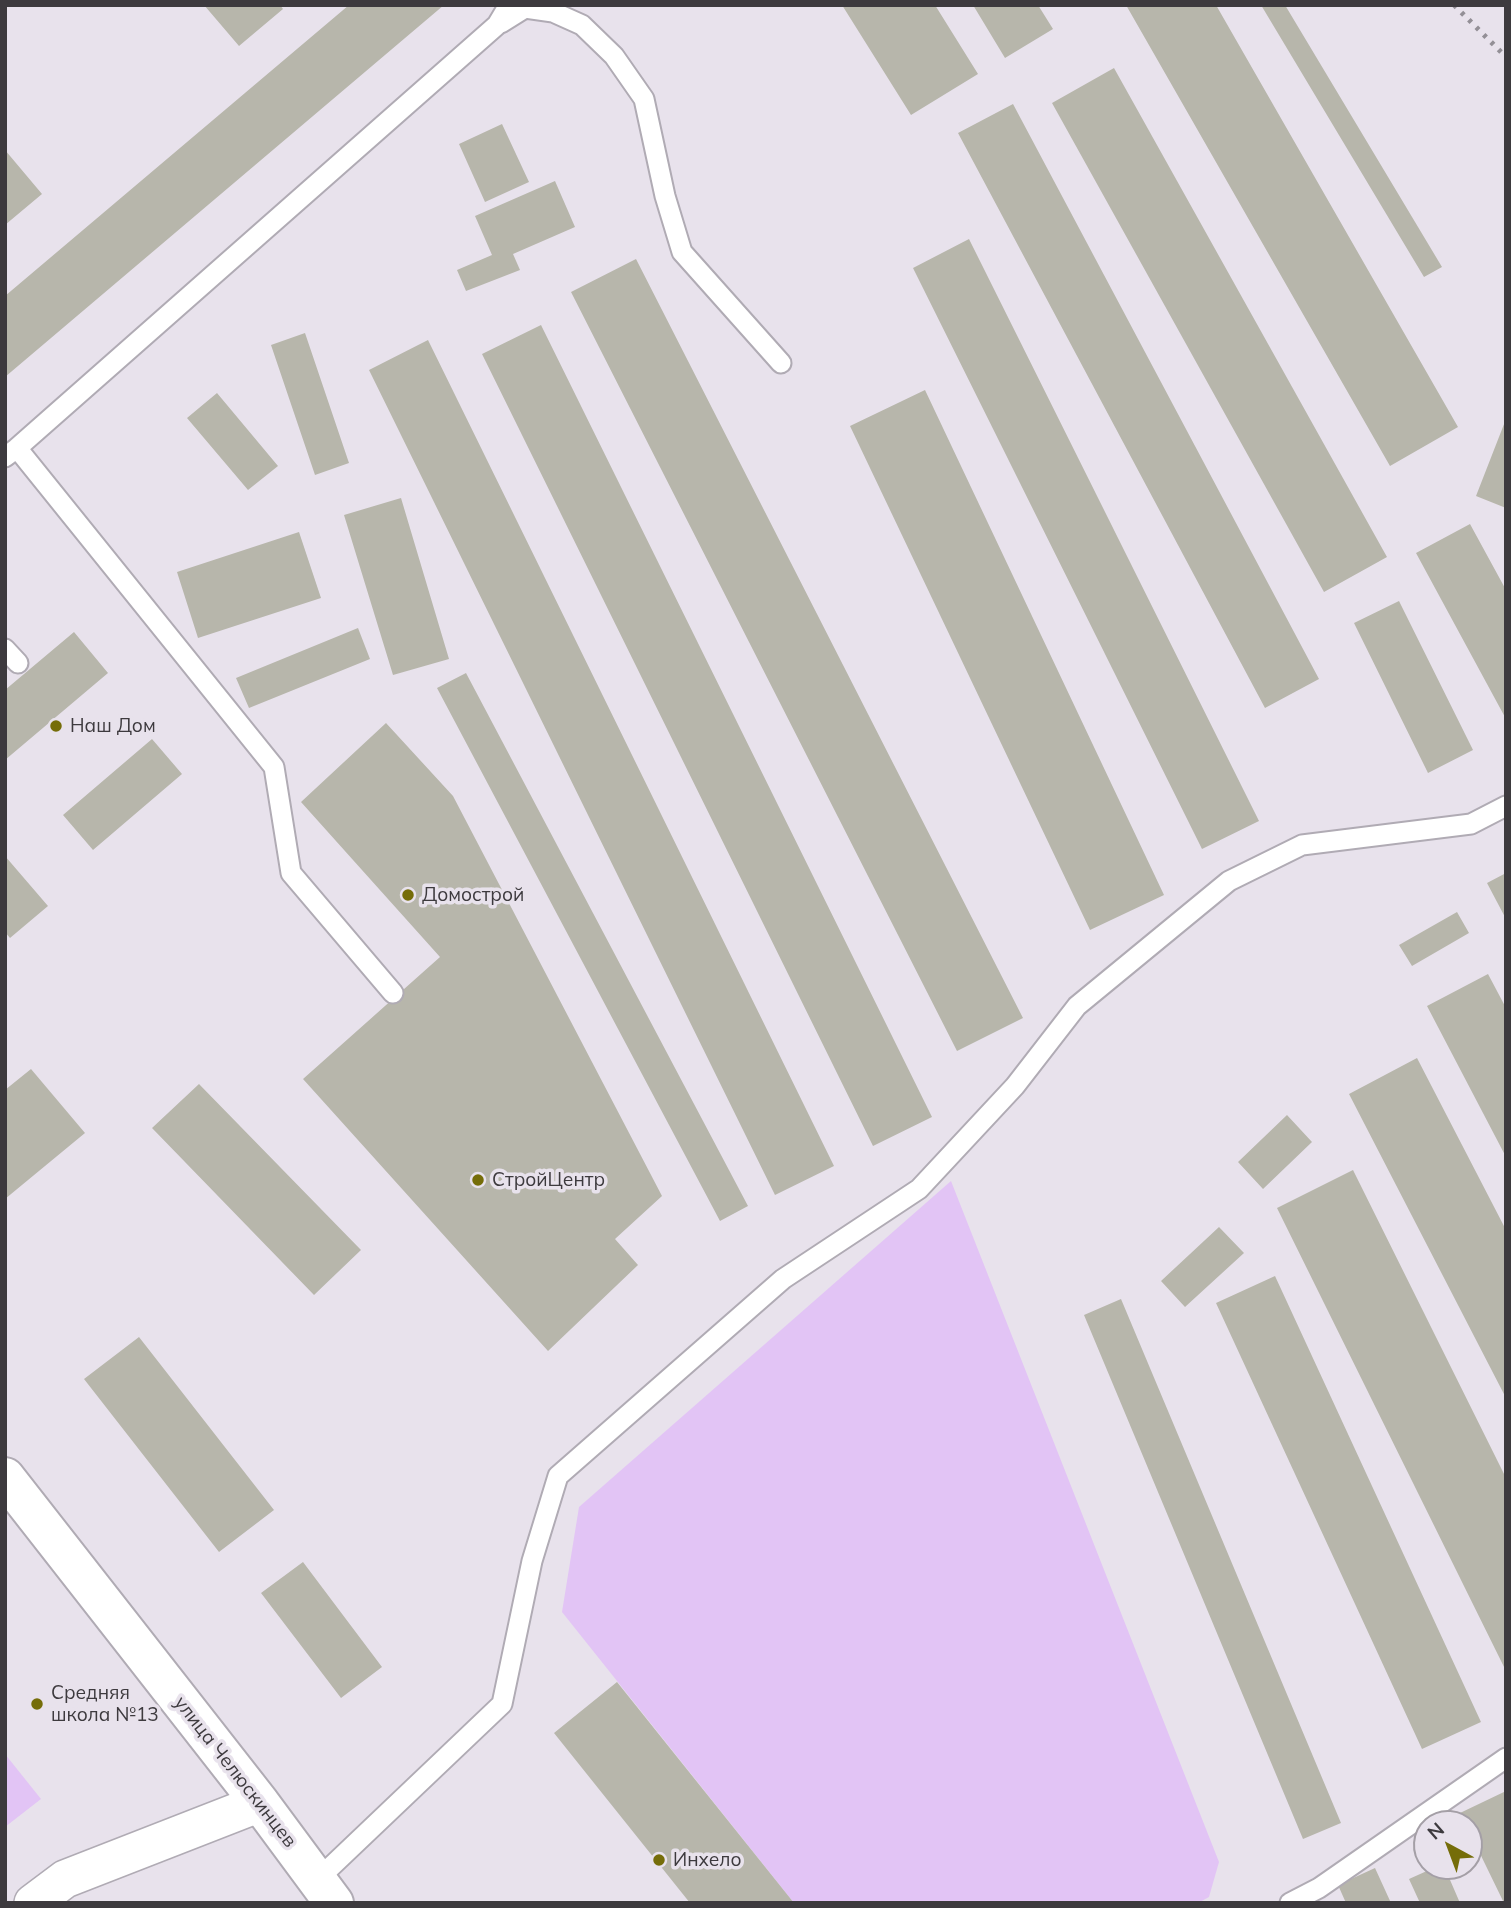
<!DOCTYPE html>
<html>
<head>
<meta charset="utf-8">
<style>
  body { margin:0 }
  #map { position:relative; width:1511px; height:1908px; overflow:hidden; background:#e8e2ec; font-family:Mulish,sans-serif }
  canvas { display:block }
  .frame { position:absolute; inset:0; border:7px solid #3d3a3e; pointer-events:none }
  .north { position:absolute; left:1413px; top:1810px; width:70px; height:70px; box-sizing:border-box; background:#e8e2ec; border:2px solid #a49fa6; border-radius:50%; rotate:319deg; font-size:19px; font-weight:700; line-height:28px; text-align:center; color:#3d3a3e }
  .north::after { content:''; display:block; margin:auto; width:24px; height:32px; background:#756d09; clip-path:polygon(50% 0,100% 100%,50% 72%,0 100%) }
</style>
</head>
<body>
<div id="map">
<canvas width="1511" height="1908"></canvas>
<div class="frame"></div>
<div class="north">N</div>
</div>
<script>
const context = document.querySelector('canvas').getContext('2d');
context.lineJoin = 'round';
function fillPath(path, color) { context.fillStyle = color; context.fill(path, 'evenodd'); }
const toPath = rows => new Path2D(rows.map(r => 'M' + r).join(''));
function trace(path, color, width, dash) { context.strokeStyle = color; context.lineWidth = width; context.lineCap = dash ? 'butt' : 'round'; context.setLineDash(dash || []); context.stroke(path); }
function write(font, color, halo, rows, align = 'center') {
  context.font = font + ' Mulish,sans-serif'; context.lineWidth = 7; context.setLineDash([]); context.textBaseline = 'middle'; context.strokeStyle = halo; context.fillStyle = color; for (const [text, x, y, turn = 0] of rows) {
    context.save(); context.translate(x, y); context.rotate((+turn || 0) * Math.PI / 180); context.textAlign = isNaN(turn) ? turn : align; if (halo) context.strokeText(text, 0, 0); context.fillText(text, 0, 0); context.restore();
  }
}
fillPath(toPath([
  [951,1181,1219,1862,1209,1897,1198,1903,794,1903,562,1612,579,1507],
  [5,1754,41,1799,5,1827]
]), '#e2c4f5');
fillPath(toPath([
  [204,5,280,5,283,9,239,46],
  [349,5,444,5,5,377,5,296],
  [842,5,935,5,978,74,911,115],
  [973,5,1038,5,1053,29,1005,58],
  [1126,5,1216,5,1458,427,1390,466],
  [1261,5,1285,5,1442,267,1424,277],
  [1114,68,1387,557,1324,592,1052,103],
  [1013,104,1319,679,1265,708,958,133],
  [502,124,529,182,485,202,459,144],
  [5,150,42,194,5,225],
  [555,181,575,227,513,254,520,270,466,291,457,270,492,255,475,216],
  [969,239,1259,821,1202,849,913,268],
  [636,259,1023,1018,957,1051,571,292],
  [541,325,932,1117,873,1146,482,354],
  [305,333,349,463,315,475,271,345],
  [428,340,834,1166,775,1195,369,370],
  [925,390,1164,895,1090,930,850,426],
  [217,393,278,466,248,490,187,418],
  [1506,419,1506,508,1476,496],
  [401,498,449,659,393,675,344,515],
  [1470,524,1506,590,1506,719,1416,553],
  [299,532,321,598,198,638,177,572],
  [1399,601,1473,750,1428,773,1354,623],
  [358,628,370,659,249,708,236,678],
  [74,632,108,673,5,760,5,690],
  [466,673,748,1206,720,1221,437,688],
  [386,723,453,796,662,1196,615,1239,638,1265,548,1351,303,1079,440,957,301,802],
  [152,739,182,774,93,850,63,815],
  [5,856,48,906,10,938,5,932],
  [1506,873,1506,919,1487,883],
  [1457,912,1469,933,1412,966,1399,945],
  [1488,974,1506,1008,1506,1157,1427,1006],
  [1417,1058,1506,1230,1506,1398,1349,1094],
  [31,1069,85,1133,5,1199,5,1090],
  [199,1084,361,1250,314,1295,152,1128],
  [1287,1115,1312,1142,1263,1189,1238,1162],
  [1353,1170,1506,1478,1506,1671,1277,1208],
  [1219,1227,1244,1253,1185,1307,1161,1281],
  [1275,1276,1481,1722,1422,1749,1216,1303],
  [1121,1299,1341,1823,1303,1839,1084,1315],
  [139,1337,274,1510,219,1552,84,1379],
  [303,1562,382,1667,341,1698,261,1593],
  [617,1682,794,1903,690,1903,554,1733],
  [1506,1791,1506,1903,1504,1903,1469,1831,1469,1824,1465,1824,1460,1813],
  [1438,1866,1444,1866,1460,1903,1420,1903,1409,1879],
  [1375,1868,1391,1903,1346,1903,1338,1885]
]), '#b7b6ab');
const lane = toPath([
  [501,23,525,8,553,12,582,25,614,56,644,99,665,196,682,252,781,363],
  [17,448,497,25,509,5],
  [5,457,17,448,274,767,291,873,393,993],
  [5,649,18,663],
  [317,1880,502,1704,532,1561,558,1476,783,1279,919,1189,1015,1086,1077,1006,1229,881,1302,845,1471,824,1506,806],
  [1290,1903,1319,1888,1506,1758]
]);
const street = toPath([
  [33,1903,65,1879,260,1803]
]);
const secondary = toPath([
  [5,1477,260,1803,334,1903]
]);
trace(lane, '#b0abb4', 23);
trace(street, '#b0abb4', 40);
trace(secondary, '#b0abb4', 42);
trace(lane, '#fff', 19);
trace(street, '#fff', 37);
trace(secondary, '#fff', 38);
trace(toPath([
  [1454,5,1506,57]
]), '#938f96', 5, [3.5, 7]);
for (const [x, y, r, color] of [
  [56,726,7,"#756d09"],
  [408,895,7,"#756d09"],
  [478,1180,7,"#756d09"],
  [37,1704,7,"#756d09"],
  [659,1860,7,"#756d09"]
]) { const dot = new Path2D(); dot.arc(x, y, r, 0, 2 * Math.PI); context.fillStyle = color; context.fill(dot); trace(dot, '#e8e2ec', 2.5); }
write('19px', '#3d3a3e', '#e8e2ec', [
  ["Наш Дом",70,726],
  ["Домострой",422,895],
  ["СтройЦентр",492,1180],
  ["Средняя",51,1693],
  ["школа №13",51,1715],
  ["Инхело",673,1860]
], 'left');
write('19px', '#3d3a3e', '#e8e2ec', [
  ["улица Челюскинцев",235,1772,52]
]);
</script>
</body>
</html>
